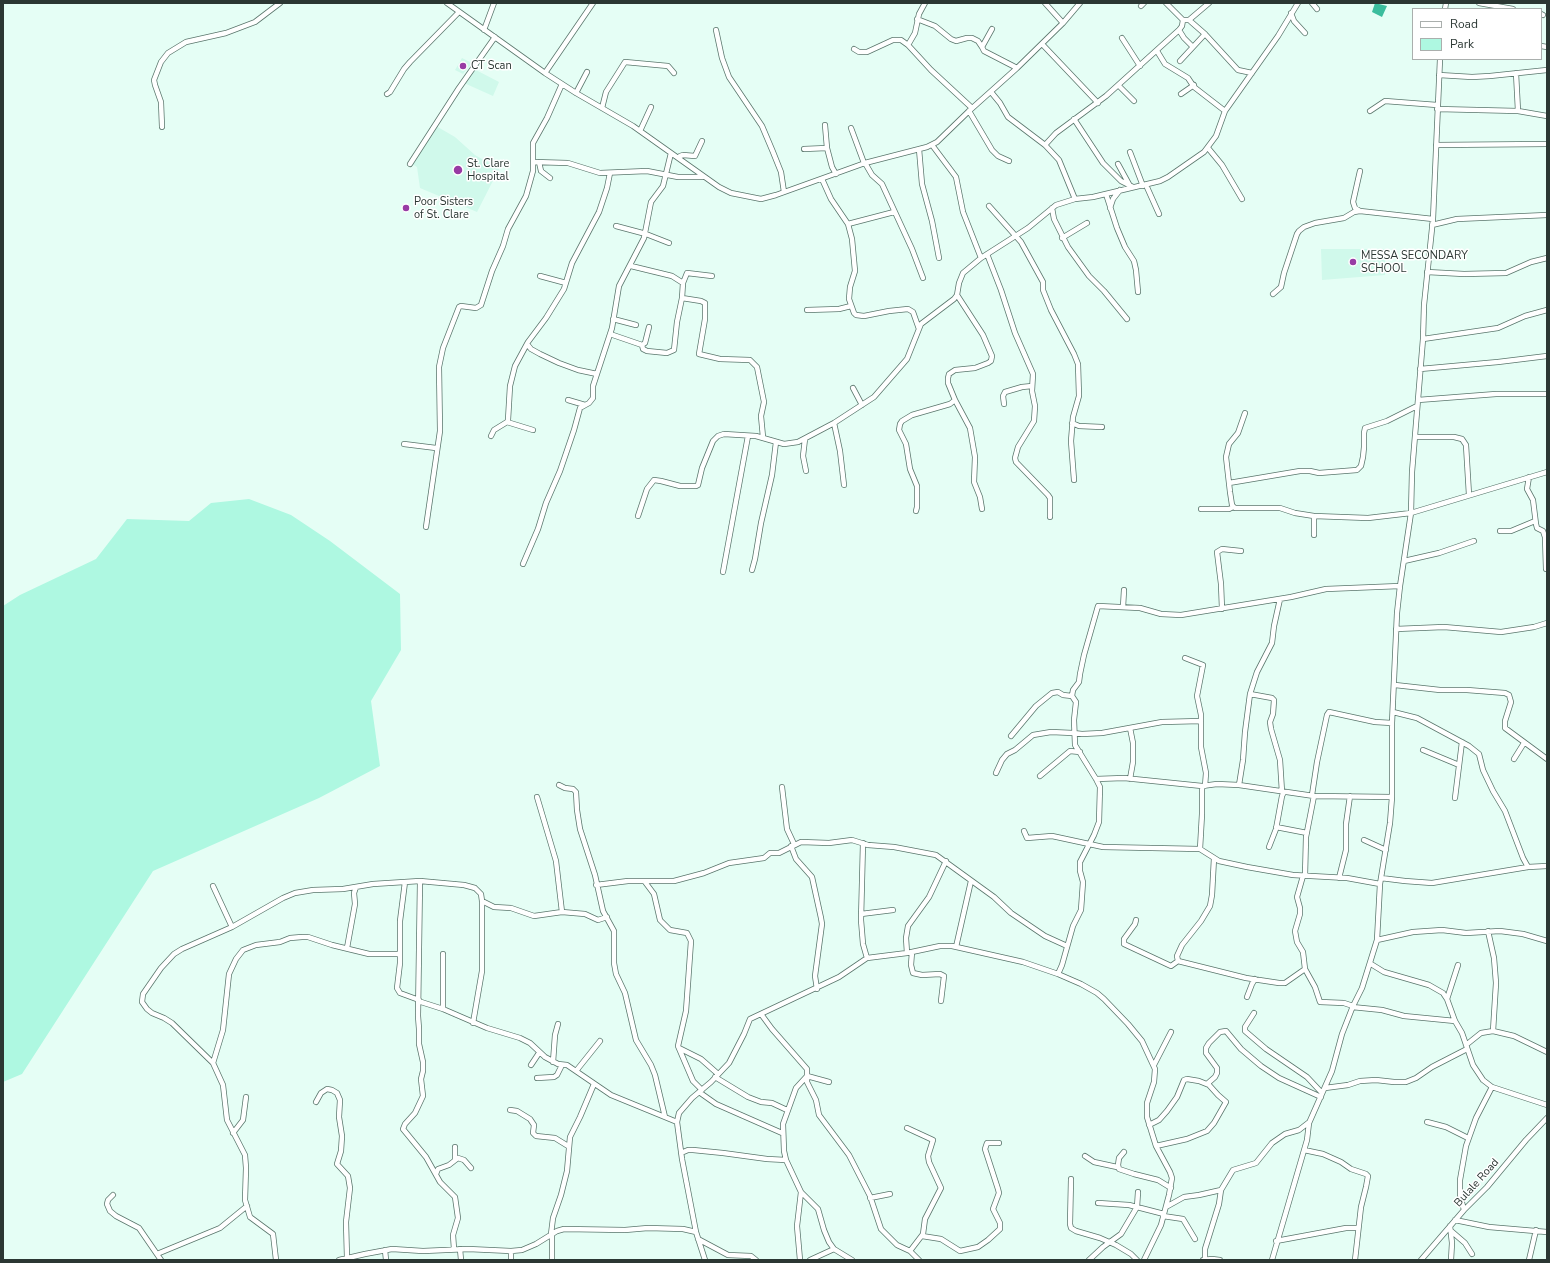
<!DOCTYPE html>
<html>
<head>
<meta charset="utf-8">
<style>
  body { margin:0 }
  #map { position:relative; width:1550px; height:1263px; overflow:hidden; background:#e5fef5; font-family:"Nunito Sans",sans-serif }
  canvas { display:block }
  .frame { position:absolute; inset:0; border:4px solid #2b3733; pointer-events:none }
  .legend { position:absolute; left:1412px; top:8px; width:130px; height:52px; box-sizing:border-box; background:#fff; border:1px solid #aaafad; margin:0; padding:5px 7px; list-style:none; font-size:12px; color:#2b3733 }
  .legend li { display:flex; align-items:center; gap:8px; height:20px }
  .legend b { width:20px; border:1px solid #aaafad }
</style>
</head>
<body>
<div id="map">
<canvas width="1550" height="1263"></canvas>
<div class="frame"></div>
<ul class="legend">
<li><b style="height:5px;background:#fff"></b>Road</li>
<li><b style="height:11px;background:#aef8e1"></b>Park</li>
</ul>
</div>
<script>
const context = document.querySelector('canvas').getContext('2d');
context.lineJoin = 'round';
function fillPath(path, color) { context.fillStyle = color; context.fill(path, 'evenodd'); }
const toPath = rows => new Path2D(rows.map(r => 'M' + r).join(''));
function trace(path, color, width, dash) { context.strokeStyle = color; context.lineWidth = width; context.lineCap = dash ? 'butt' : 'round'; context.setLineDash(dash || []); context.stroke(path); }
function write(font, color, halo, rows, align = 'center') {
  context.font = font + ' "Nunito Sans",sans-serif'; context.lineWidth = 3; context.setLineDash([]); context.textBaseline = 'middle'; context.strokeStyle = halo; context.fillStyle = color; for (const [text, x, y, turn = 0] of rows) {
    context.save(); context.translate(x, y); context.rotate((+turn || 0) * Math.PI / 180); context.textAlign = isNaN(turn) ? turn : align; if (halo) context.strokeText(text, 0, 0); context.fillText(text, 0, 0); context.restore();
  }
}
fillPath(toPath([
  [462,58,472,63,463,74,455,70],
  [474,69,499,82,493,96,464,83],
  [436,126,455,137,475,155,499,169,477,212,420,188,417,167,412,164],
  [1321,249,1385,249,1385,275,1322,280]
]), '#d0f9eb');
fillPath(toPath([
  [249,499,291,515,330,541,400,594,401,650,371,701,380,766,319,798,153,871,22,1074,3,1082,3,606,20,595,96,559,127,519,189,521,211,503]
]), '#aef8e1');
fillPath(toPath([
  [1375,3,1387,6,1382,17,1372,12]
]), '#3bbd9d');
const minor = toPath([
  [447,3,545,73,576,93,633,126,719,187,731,193,761,199,776,195,865,163,927,147,937,142,969,111,1017,68,1063,23,1080,3],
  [1045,3,1063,23],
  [1312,3,1317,9],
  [1479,3,1513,9],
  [1141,6,1144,3],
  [1445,9,1446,3],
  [1291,13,1294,21,1305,33],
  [1541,14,1543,15],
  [917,19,935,26,951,39,956,41,967,38,972,38,978,41,982,47],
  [1183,20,1189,20,1205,34,1238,70,1252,73],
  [1189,20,1209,3],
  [992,29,982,47,984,51,1017,68],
  [484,30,494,3],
  [716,30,722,58,729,77,762,126,773,152,781,172,784,192],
  [1179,30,1184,38,1193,47],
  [1122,38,1140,66],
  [1042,44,1098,103],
  [908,45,915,33,919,14,925,3],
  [1541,46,1547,47],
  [854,49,859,52,867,52,893,40,901,40,908,45,931,70,972,108],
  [1157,51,1165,64,1188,78,1194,87,1225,111],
  [1180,61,1205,34],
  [545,73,593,3],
  [1516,73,1518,111],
  [1439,75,1472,77,1490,76,1547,70],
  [1118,85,1134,101],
  [991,92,1000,103,1008,117,1045,145,1059,160,1075,199],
  [576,93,587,72],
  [387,94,390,92,404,69,410,62,459,12],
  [1181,94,1194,85],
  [602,108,606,92,625,62,668,66,674,73],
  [1437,109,1518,111,1547,116],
  [969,111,992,150,998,156,1009,161],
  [1370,111,1385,101,1437,105],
  [1074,119,1103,163,1121,181,1133,187],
  [825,125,827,148,832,167,836,174],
  [162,127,161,102,155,85,154,80,161,62,168,53,186,42,226,33,255,22,280,3],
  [851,128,864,163],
  [640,131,651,107],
  [932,145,956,177,963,212,981,258],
  [1045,145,1056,133,1106,96,1179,30,1182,26,1183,20,1166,3],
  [1436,145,1547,144],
  [1208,148,1222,165,1242,199],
  [804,149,827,148],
  [919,149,922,184,932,221,939,258],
  [1130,152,1143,186],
  [679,158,680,156,683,155,695,156,702,141],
  [534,162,568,163,600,173,647,171,678,177,703,177],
  [539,162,541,171,550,178],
  [865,163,872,175,882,184,912,249,923,278],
  [410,164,459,88,495,37],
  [1118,164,1130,186],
  [1360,171,1353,202,1355,208,1360,211],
  [822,179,831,199,848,224,852,239,855,271,850,287,849,299,854,313,856,315,864,316,889,311,908,309,913,312,919,329],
  [1146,185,1159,214],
  [1106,194,1117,228,1125,247,1134,261,1136,270,1138,292],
  [989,206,1021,242,1043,282,1043,290,1051,310,1074,354,1078,364,1079,396,1073,417,1071,441,1074,480],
  [1052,208,1054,219,1068,247,1089,276,1104,291,1127,319],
  [1110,208,1113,199,1120,190],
  [848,224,894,212],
  [1432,225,1457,219,1547,215],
  [616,226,646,234,669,243],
  [1062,238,1087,223],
  [987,254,1001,290,1015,333,1033,374,1032,391,1035,406,1034,421,1018,447,1015,458,1016,462,1048,495,1050,498,1050,517],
  [631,266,672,276,683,283,682,298,701,301,705,303,705,319,699,354,720,359,750,360,757,367,764,402,761,416,763,437],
  [1427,272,1464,274,1506,273,1531,262,1547,258],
  [540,276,566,283],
  [683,283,687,273,712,276],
  [1273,294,1281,287,1284,273,1297,234,1299,231,1304,227,1315,223,1344,218,1354,212,1360,211,1433,219],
  [957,295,983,335,992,356,991,361,988,363,975,368,955,370,949,374,948,378,948,383,955,400,970,428,975,457,974,482,980,497,982,509],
  [807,310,839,309,851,306],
  [613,319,636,325],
  [610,334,642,345,645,343,649,327],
  [1423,339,1498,328,1525,316,1547,310],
  [527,344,531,349,540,354,559,363,578,370,597,374],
  [642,345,643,349,647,351,667,353,674,350,677,322,682,298],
  [1420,369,1498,362,1547,356],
  [853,388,862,405],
  [568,400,585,405],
  [1418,400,1496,394,1547,394],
  [1004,404,1003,396,1005,392,1022,387,1032,386],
  [1245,413,1238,433,1229,444,1226,457,1230,492,1232,505,1235,508,1280,508,1295,513,1314,516,1368,518,1411,513],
  [507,422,533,430],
  [834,423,840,451,844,485],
  [1072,423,1079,426,1102,427],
  [491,436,494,430,507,422,508,420,510,386,515,366,528,342,546,318,564,289,572,263,599,212,607,188,610,173],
  [1415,437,1454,437,1462,439,1466,445,1469,495],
  [805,439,803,456,806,471],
  [404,444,436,448],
  [1529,477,1527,489,1533,500,1536,524,1537,528,1543,531,1545,537,1546,569],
  [1229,483,1300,471,1310,471,1319,473,1357,470,1361,466,1363,457,1364,447,1364,433,1365,428,1387,421,1417,406],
  [1201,509,1229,509,1233,507],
  [916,511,917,507,917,486,910,469,906,444,899,430,900,424,902,421,912,415,950,404,955,400],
  [1411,513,1547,472],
  [638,516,647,489,654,480,661,481,680,486,696,486,698,485,702,468,713,441,718,436,724,434,756,436,784,444,798,442,834,423,874,397,907,359,921,324,954,299,957,295,959,283,963,273,981,258,1028,228,1056,205,1075,199,1093,197,1160,181,1168,177,1204,152,1216,136,1225,111,1278,36,1298,3],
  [426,527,440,431,439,367,443,348,459,307,461,306,476,308,481,305,492,271,503,246,508,229,526,196,533,171,533,143,547,118,562,84],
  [1500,531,1511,531,1535,521],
  [1314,535,1314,516],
  [1404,561,1439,553,1474,541],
  [523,564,538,529,546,503,560,471,574,430,580,408,589,403,593,398,593,386,612,328,619,286,644,238,651,202,663,186,671,153],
  [752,570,755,559,761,523,772,475,776,442],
  [723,572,748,436],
  [1123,607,1124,590],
  [1222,609,1221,584,1217,552,1222,549,1241,551],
  [1396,629,1444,627,1501,632,1534,627,1547,623],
  [1185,658,1203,665,1197,696,1201,715,1201,747,1206,773,1205,786],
  [1395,685,1440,690,1467,690,1505,693,1509,695,1511,702,1505,721,1505,728,1547,759],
  [1250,694,1272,698,1274,700,1273,714,1270,722,1271,729,1280,760,1282,792],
  [1072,696,1073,690,1079,682,1080,674,1084,655,1098,606,1140,608,1161,614,1181,615,1291,597,1326,589,1400,586],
  [1393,712,1417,718,1469,746,1479,754,1483,770,1493,791,1505,811,1523,858,1528,867],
  [1130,728,1133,743,1133,762,1130,779],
  [1073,733,1082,734,1102,733,1162,722,1201,721],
  [1011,736,1036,706,1052,693,1058,692,1063,695,1072,696,1076,702,1074,720,1075,745,1096,779,1100,787,1099,822,1094,835,1080,862,1080,871,1083,882,1081,910,1073,926,1062,965,1058,974],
  [1423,750,1459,765],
  [1514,759,1524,743],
  [996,773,1002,760,1007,754,1015,750,1033,735,1051,732,1073,733],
  [1040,776,1070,751,1080,752],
  [1096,779,1124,778,1202,786,1217,784,1239,785,1314,796,1392,797],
  [559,785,565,788,573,789,576,792,577,810,580,829,595,875,603,911,614,931,614,963,616,974,625,993,636,1040,651,1065,655,1075,665,1117],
  [1239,785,1243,760,1245,732,1250,694,1257,672,1272,643,1274,626,1280,599],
  [782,787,787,829,794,844],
  [1312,795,1317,762,1327,715,1329,712,1375,722,1392,723],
  [537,797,556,861,562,912],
  [1455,798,1462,742],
  [1276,827,1307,833],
  [1024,831,1027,838,1052,836,1103,847,1200,849,1219,861,1247,867,1293,875,1347,878,1380,884],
  [1364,840,1386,850],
  [863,843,861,920,863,944,867,958],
  [791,846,796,859,812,877,821,918,822,924,815,976,817,989],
  [1269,847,1276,829,1282,796,1284,792],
  [1200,849,1202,814,1202,786],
  [1214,858,1212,895,1210,906,1201,921,1182,945,1177,956,1178,961,1246,978,1279,983,1285,983,1305,969],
  [1303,876,1297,897,1300,908,1300,914,1295,931,1297,942,1303,952,1305,969,1315,987,1320,1002,1344,1003,1353,1006],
  [1305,876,1306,837,1314,796],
  [1339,878,1346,850,1346,824,1350,796],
  [1381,878,1405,881,1432,883,1528,867,1547,866],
  [420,881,418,1016,419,1029,419,1044,423,1062,423,1071,421,1079,423,1096,415,1113,405,1124,403,1129,426,1157,440,1182,455,1197,458,1218,453,1235,454,1249],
  [405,882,400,921,400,963,397,988,400,993,419,1000],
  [645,882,654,894,660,920,670,930,687,933,691,941,686,1011,678,1046,693,1081,702,1090],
  [596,885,628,881,674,881,704,873,729,863,764,858,770,853,779,853,801,842,829,843,852,840,868,845,894,847,936,855,994,897,1011,913,1045,936,1067,946],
  [213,886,232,927],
  [482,901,494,907,511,908,534,916,562,912,585,914,598,920,607,917],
  [861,914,893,910],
  [1136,920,1135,924,1124,939,1124,944,1171,966,1178,961],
  [1488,931,1494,958,1496,983,1493,1031],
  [1377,940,1413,932,1442,930,1466,933,1500,931,1523,934,1547,941],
  [956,947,971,881],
  [347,948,355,904,354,893,356,887],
  [912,952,911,965,913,973,922,975,940,974,944,976,941,1001],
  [907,953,906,938,908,926,929,897,946,861],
  [1371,964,1384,972,1429,985,1443,993,1447,999,1455,1021,1462,1033,1473,1065,1483,1080,1492,1087,1547,1105],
  [1247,997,1252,984,1255,979],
  [1447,999,1458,965],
  [418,1001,443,1009,487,1028,520,1038,530,1043,545,1057,558,1064,567,1065,611,1095,677,1122],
  [1352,1007,1382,1010,1404,1016,1455,1021],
  [443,1009,443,954],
  [1254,1013,1245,1027,1245,1031,1266,1049,1307,1077,1322,1093],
  [761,1014,772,1029,807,1069,807,1082,816,1100,819,1115,849,1155,870,1196,881,1229,897,1245,910,1251,919,1260],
  [1466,1045,1481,1033,1493,1031,1514,1036,1547,1052],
  [679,1048,701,1059,718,1074],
  [553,1062,555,1035,558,1024],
  [213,1063,223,1030,229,974,236,959,243,950,256,945,280,942,290,938,302,937,308,937,332,945,369,954,400,954],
  [531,1065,539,1053],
  [1154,1065,1171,1032],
  [576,1071,600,1041],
  [715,1077,748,1097,761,1102,772,1103,787,1110],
  [537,1078,554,1077,557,1075,562,1065],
  [829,1082,807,1076,796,1088,783,1124,784,1151,786,1160,801,1192,818,1209,824,1230,829,1242,834,1249,852,1260],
  [1207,1084,1215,1077,1217,1073,1217,1068,1206,1053,1206,1048,1209,1043,1220,1032,1226,1031,1241,1049,1261,1066,1279,1078,1321,1097],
  [1325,1088,1348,1085,1360,1081,1376,1080,1394,1082,1406,1082,1416,1078,1432,1067,1467,1049],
  [699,1092,716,1104,782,1133],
  [316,1102,321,1093,327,1089,332,1090,337,1093,340,1100,339,1117,342,1136,341,1151,337,1164,348,1176,350,1188,346,1222,347,1258],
  [510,1110,517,1111,530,1119,534,1125,533,1133,536,1136,555,1138,568,1146],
  [1427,1122,1446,1127,1468,1138],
  [1149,1125,1159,1120,1167,1111,1177,1097,1184,1080,1187,1079,1199,1081,1209,1085,1218,1095,1226,1102,1214,1123,1207,1131,1187,1139,1156,1146],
  [907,1128,933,1140,928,1156,929,1162,941,1188,925,1219,923,1234,910,1251],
  [233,1133,243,1120,246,1097],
  [455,1147,455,1159],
  [1304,1150,1323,1154,1341,1162,1351,1169,1366,1174,1368,1176,1366,1187,1361,1207,1355,1260],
  [1124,1152,1119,1158,1118,1165,1119,1169,1134,1174,1158,1180,1171,1188],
  [681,1153,688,1150,693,1150,723,1153,767,1159,786,1160],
  [1085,1156,1094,1162,1117,1167],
  [436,1174,438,1169,449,1165,458,1158,464,1160,471,1168],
  [1071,1179,1070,1224,1071,1228,1076,1231,1100,1238,1116,1245,1131,1254,1137,1260],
  [113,1195,108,1200,107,1204,110,1211,116,1216,139,1228,161,1260],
  [870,1198,890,1194],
  [1098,1203,1129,1205,1164,1214],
  [1137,1207,1138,1192],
  [1166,1207,1184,1197,1199,1195,1221,1190,1233,1170,1256,1163,1272,1143,1285,1134,1299,1130,1308,1123],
  [1464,1210,1460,1195,1460,1180,1466,1146,1476,1118,1492,1087],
  [1163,1216,1183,1219,1195,1239],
  [1455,1220,1489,1227,1547,1232],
  [1450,1226,1452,1243,1451,1260],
  [1450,1230,1465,1243,1472,1254],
  [551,1234,553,1218,561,1195,567,1171,570,1137,580,1117,594,1084],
  [552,1234,552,1260],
  [922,1236,941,1239,960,1251,978,1247,988,1240,1000,1229,1000,1223,993,1209,999,1193,998,1189,985,1149,987,1143,999,1143],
  [698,1239,728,1255,751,1256,756,1260],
  [1276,1241,1346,1228,1358,1228],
  [460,1249,461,1260],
  [385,1250,386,1260],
  [511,1251,511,1260],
  [157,1254,220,1228,247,1206],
  [1205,1259,1205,1249,1219,1204,1221,1190],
  [276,1260,273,1234,250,1217,245,1200,246,1168,245,1155,227,1120,223,1085,213,1063,172,1023,164,1018,152,1013,147,1009,142,1002,143,994,161,968,174,954,182,949,232,927,283,898,295,893,313,890,343,889,373,884,420,881,464,885,475,888,481,894,482,901,482,971,473,1023],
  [339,1260,365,1254,392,1249,423,1251,468,1249,511,1251,522,1250,536,1244,557,1231,564,1229,625,1230,648,1228,683,1229,696,1232],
  [705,1260,696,1232,682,1159,677,1122,679,1113,692,1098,711,1082,729,1063,744,1034,750,1019,839,977,867,958,907,953,940,946,952,946,1023,962,1058,974,1081,984,1097,993,1104,999,1128,1024,1142,1041,1155,1069,1154,1082,1147,1103,1147,1117,1156,1146,1170,1172,1172,1178,1169,1195,1161,1225,1144,1260],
  [800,1260,797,1226,801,1192],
  [810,1260,834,1249],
  [1089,1260,1103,1247,1121,1234,1137,1207],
  [1203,1260,1212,1259,1220,1260],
  [1272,1260,1307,1140,1309,1123,1332,1071,1342,1034,1353,1006,1362,988,1377,940,1380,884,1390,823,1392,797,1392,723,1397,613,1400,586,1411,513,1412,472,1423,339,1424,305,1433,219,1440,59],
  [1421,1260,1464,1210,1487,1187,1526,1140,1547,1118],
  [1529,1260,1536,1230]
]);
trace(minor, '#5a766c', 6);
trace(minor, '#fff', 4.5);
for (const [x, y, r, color] of [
  [463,66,4,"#983ba4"],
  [458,170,5,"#983ba4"],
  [406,208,4,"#983ba4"],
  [1353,262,4,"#983ba4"]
]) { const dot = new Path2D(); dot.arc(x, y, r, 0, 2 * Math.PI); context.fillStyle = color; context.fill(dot); trace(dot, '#fff', 1.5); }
write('11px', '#2b3733', '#fff', [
  ["CT Scan",471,66],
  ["St. Clare",467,164],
  ["Hospital",467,177],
  ["Poor Sisters",414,202],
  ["of St. Clare",414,215],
  ["MESSA SECONDARY",1361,256],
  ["SCHOOL",1361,269]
], 'left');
write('11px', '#2b3733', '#fff', [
  ["Bulale Road",1477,1183,-48]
]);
</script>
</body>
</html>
